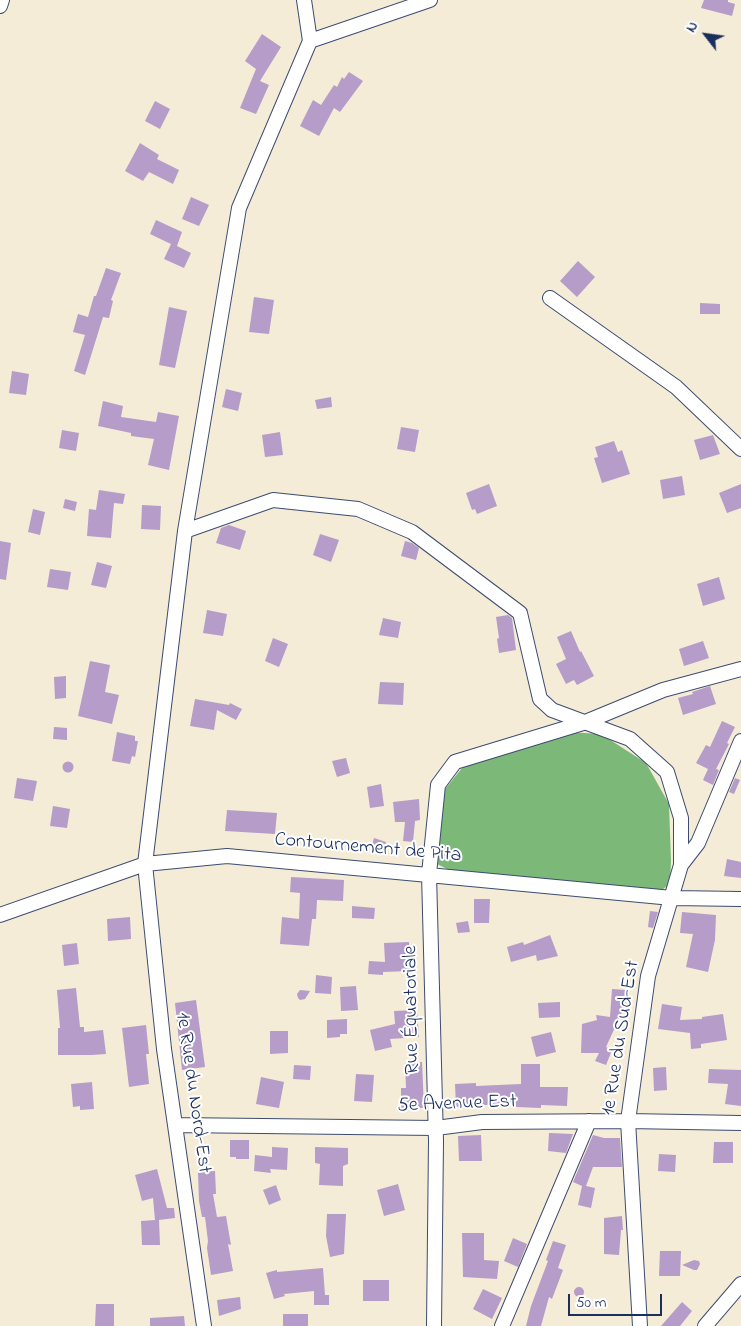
<!DOCTYPE html>
<html>
<head>
<meta charset="utf-8">
<style>
  body { margin:0 }
  #map { position:relative; width:741px; height:1326px; overflow:hidden; background:#f4ecd7; font-family:"Indie Flower",sans-serif }
  canvas { display:block }
  .north { position:absolute; left:681px; top:10px; width:50px; height:50px; -webkit-text-stroke:4px #fff; paint-order:stroke; rotate:300deg; font-size:14px; font-weight:700; line-height:20px; text-align:center; color:#1b2f5e }
  .north::after { content:''; display:block; margin:auto; width:18px; height:22px; background:#1b2f5e; clip-path:polygon(50% 0,100% 100%,50% 72%,0 100%) }
  .scale { position:absolute; left:568px; top:1294px; width:94px; height:22px; box-sizing:border-box; border:2px solid #1b2f5e; border-top:0; padding-left:6px; font-size:15px; line-height:18px; white-space:nowrap; color:#1b2f5e; -webkit-text-stroke:4px #fff; paint-order:stroke }
</style>
</head>
<body>
<div id="map">
<canvas width="741" height="1326"></canvas>
<div class="north">N</div>
<div class="scale">50 m</div>
</div>
<script>
const context = document.querySelector('canvas').getContext('2d');
context.lineJoin = 'round';
function fillPath(path, color) { context.fillStyle = color; context.fill(path, 'evenodd'); }
const toPath = rows => new Path2D(rows.map(r => 'M' + r).join(''));
function trace(path, color, width, dash) { context.strokeStyle = color; context.lineWidth = width; context.lineCap = dash ? 'butt' : 'round'; context.setLineDash(dash || []); context.stroke(path); }
function write(font, color, halo, rows, align = 'center') {
  context.font = font + ' "Indie Flower",sans-serif'; context.lineWidth = 4; context.setLineDash([]); context.textBaseline = 'middle'; context.strokeStyle = halo; context.fillStyle = color; for (const [text, x, y, turn = 0] of rows) {
    context.save(); context.translate(x, y); context.rotate((+turn || 0) * Math.PI / 180); context.textAlign = isNaN(turn) ? turn : align; if (halo) context.strokeText(text, 0, 0); context.fillText(text, 0, 0); context.restore();
  }
}
fillPath(toPath([
  [566,732,601,734,646,763,669,804,671,861,670,884,659,892,453,872,437,864,442,793,466,763]
]), '#7cb878');
fillPath(toPath([
  [704,0,728,0,728,2,735,4,732,16,701,8],
  [262,34,281,47,260,81,269,85,256,114,240,108,256,69,245,61],
  [349,72,363,81,340,112,334,108,319,136,300,126,313,100,321,105,334,85,337,87,342,77,344,79],
  [155,101,170,109,160,129,145,121],
  [140,143,159,155,157,159,179,170,173,184,149,172,143,181,125,171],
  [191,197,209,205,199,226,182,219],
  [156,220,182,232,177,246,191,253,184,268,164,259,171,244,150,234],
  [578,261,595,277,577,297,560,281],
  [106,268,121,273,111,300,113,301,109,318,103,317,85,375,74,371,85,335,73,332,78,314,88,317,94,296,96,296],
  [254,297,274,300,269,334,249,332],
  [700,303,720,304,720,314,700,314],
  [169,307,187,311,175,368,159,365],
  [12,371,29,374,26,395,9,393],
  [226,389,242,393,238,411,222,407],
  [331,397,332,407,317,409,315,400],
  [103,401,123,406,121,417,156,422,158,412,179,416,169,470,148,465,154,439,131,436,131,433,98,426],
  [401,427,419,430,415,452,397,449],
  [62,430,79,433,76,451,59,448],
  [280,432,283,455,265,457,262,435],
  [713,435,720,454,700,460,694,440],
  [614,441,618,452,622,450,630,474,602,483,594,458,598,457,595,447],
  [682,476,685,495,663,499,660,480],
  [489,484,497,506,477,514,475,509,472,510,466,493],
  [741,484,741,508,727,513,719,493],
  [99,490,125,494,123,504,114,503,111,538,87,536,89,509,96,510],
  [65,499,77,502,75,511,63,508],
  [142,505,161,506,160,530,141,529],
  [33,509,45,512,40,535,28,532],
  [229,525,246,531,240,550,216,543,221,528],
  [320,534,339,540,331,562,313,555],
  [0,541,11,543,6,580,0,579],
  [405,541,412,543,419,548,416,560,401,556],
  [97,562,112,566,106,588,91,585],
  [50,569,71,572,68,590,47,587],
  [719,577,725,599,703,606,697,584],
  [207,610,227,614,223,636,203,633],
  [508,615,512,618,516,650,499,653,497,639,499,638,496,617],
  [383,618,401,622,398,638,379,635],
  [571,631,580,652,581,651,594,676,577,685,574,680,566,684,556,664,566,659,557,637],
  [273,638,288,644,279,667,265,661],
  [703,641,709,658,684,666,679,649],
  [90,661,110,665,105,692,119,695,112,724,78,716],
  [66,676,66,698,55,699,54,677],
  [380,682,404,683,403,705,378,704],
  [710,686,716,704,683,715,678,698,693,694,692,692],
  [195,699,229,705,230,703,242,709,236,720,217,710,214,730,190,726],
  [722,721,735,727,727,743,729,744,716,769,719,770,713,785,703,780,708,769,696,763,706,745,710,747],
  [54,727,67,728,67,740,53,739],
  [117,732,135,736,135,741,138,741,135,757,132,756,130,764,112,761],
  [346,758,350,773,337,777,332,761],
  '62.5 767a5.5 5.5 0 1 1 11 0a5.5 5.5 0 1 1-11 0Z',
  [17,778,37,781,33,801,14,798],
  [735,778,740,780,734,794,729,792],
  [381,784,384,806,370,808,367,787],
  [419,799,420,820,415,821,413,842,403,841,405,822,395,822,393,802],
  [53,806,70,809,67,828,50,826],
  [227,810,277,813,275,834,225,831],
  [374,838,386,842,383,853,371,849],
  [727,859,741,862,741,878,724,876],
  [291,877,344,880,343,901,317,900,316,919,312,919,309,946,280,944,282,917,299,919,300,893,290,892],
  [474,899,490,899,489,923,474,923],
  [352,906,375,908,374,919,352,918],
  [650,911,658,912,653,928,648,927],
  [682,912,716,915,715,940,708,972,686,967,693,934,680,933],
  [130,917,131,939,108,941,107,919],
  [468,921,470,932,458,933,456,923],
  [550,935,558,956,537,961,536,955,511,962,507,947,523,942,524,945],
  [409,942,410,971,383,972,383,975,368,974,369,961,385,962,384,943],
  [77,943,79,964,64,966,62,945],
  [316,975,332,977,331,994,315,993],
  [356,986,358,1010,341,1011,340,987],
  [76,988,80,1027,84,1027,84,1032,103,1030,106,1054,92,1055,58,1055,58,1028,60,1028,57,990],
  [612,989,626,990,625,1010,623,1010,606,1047,612,1050,606,1065,595,1061,599,1053,581,1053,582,1024,597,1020,596,1015,610,1017],
  [300,990,310,991,305,999,300,1000,298,998,297,994],
  [196,1000,205,1067,182,1070,175,1003],
  [560,1002,560,1017,539,1018,538,1003],
  [662,1004,682,1007,680,1020,702,1019,702,1017,723,1014,727,1040,701,1044,701,1048,691,1049,690,1033,658,1029],
  [417,1010,419,1037,390,1039,392,1047,375,1051,370,1030,395,1024,394,1011],
  [347,1019,347,1034,340,1034,340,1037,327,1038,327,1020],
  [146,1025,149,1054,146,1054,149,1084,129,1087,122,1028],
  [270,1031,288,1031,288,1053,270,1054],
  [551,1032,556,1052,536,1057,531,1037],
  [422,1062,424,1108,401,1108,401,1088,406,1088,405,1063],
  [521,1064,540,1064,540,1087,568,1087,567,1106,541,1105,541,1108,516,1107,516,1103,456,1107,455,1084,476,1083,476,1086,521,1084],
  [294,1065,311,1066,310,1080,293,1079],
  [666,1067,667,1090,654,1091,653,1068],
  [709,1069,741,1070,741,1106,725,1104,728,1084,708,1083],
  [356,1074,374,1075,372,1102,354,1101],
  [261,1077,284,1082,279,1108,256,1104],
  [92,1082,94,1109,80,1110,80,1106,73,1107,71,1084],
  [549,1133,573,1134,566,1153,548,1151],
  [481,1135,482,1161,459,1161,458,1136],
  [593,1135,604,1138,620,1138,622,1167,593,1167,586,1186,595,1188,591,1208,578,1205,582,1186,573,1182],
  [230,1140,249,1140,249,1159,236,1159,236,1157,230,1157],
  [714,1142,733,1142,733,1163,713,1163],
  [272,1147,288,1148,287,1170,270,1169,271,1173,254,1171,255,1155,272,1157],
  [315,1147,348,1148,348,1164,343,1166,343,1186,319,1185,320,1164,315,1163],
  [659,1154,676,1155,675,1172,658,1171],
  [157,1169,167,1208,174,1208,175,1218,159,1220,160,1245,142,1245,141,1221,155,1220,153,1198,142,1201,135,1175],
  [215,1171,216,1194,213,1194,217,1217,226,1216,231,1245,228,1244,233,1271,211,1275,207,1248,208,1241,205,1217,202,1217,199,1201,198,1172],
  [398,1184,405,1210,384,1216,377,1190],
  [276,1185,281,1200,269,1205,263,1190],
  [327,1214,346,1214,344,1254,330,1257,326,1236],
  [622,1216,623,1230,621,1230,619,1255,604,1254,604,1218],
  [462,1233,484,1233,484,1260,499,1261,497,1279,463,1277],
  [513,1238,527,1244,518,1267,504,1261],
  [553,1241,566,1245,558,1268,563,1270,552,1299,549,1297,541,1326,526,1326,531,1306,548,1261,546,1260],
  [660,1251,681,1251,680,1276,659,1276],
  [694,1260,699,1261,700,1264,697,1270,694,1270,682,1265],
  [323,1268,325,1295,329,1295,329,1305,314,1305,314,1291,284,1294,285,1296,274,1299,266,1273,277,1270,277,1272],
  [363,1280,389,1280,389,1301,363,1301],
  '574 1292a5 5 0 1 1 10 0a5 5 0 1 1-10 0Z',
  [483,1289,502,1298,492,1319,473,1309],
  [240,1297,241,1309,219,1316,217,1300],
  [682,1302,692,1311,680,1326,661,1326],
  [96,1304,114,1304,114,1326,95,1326],
  [283,1314,308,1314,308,1326,283,1326],
  [184,1316,185,1326,150,1326,150,1318]
]), '#b69cc8');
const street = toPath([
  [0,6,2,0],
  [310,41,430,0],
  [550,298,676,387,741,449],
  [185,531,273,500,358,509,412,532,520,613,540,699,552,710,630,739,667,772,681,818,681,865,648,976,628,1121,640,1326],
  [681,865,698,843,741,741],
  [0,915,145,864,227,856,672,898,741,899],
  [175,1125,436,1128,482,1122,628,1121,741,1123],
  [204,1326,164,1049,145,864,185,531,239,208,310,41,304,0],
  [434,1326,436,1141,429,874,438,785,455,762,583,723,663,690,741,669],
  [502,1326,589,1121],
  [705,1326,741,1284]
]);
trace(street, '#3c4b70', 16);
trace(street, '#fff', 14);
write('20px', '#1b2f5e', '#fff', [
  ["Contournement de Pita",368,849,5],
  ["Rue Équatoriale",413,1010,-91],
  ["1e Rue du Sud-Est",622,1038,-81],
  ["1e Rue du Nord-Est",192,1093,82],
  ["5e Avenue Est",457,1105,-2]
]);
</script>
</body>
</html>
